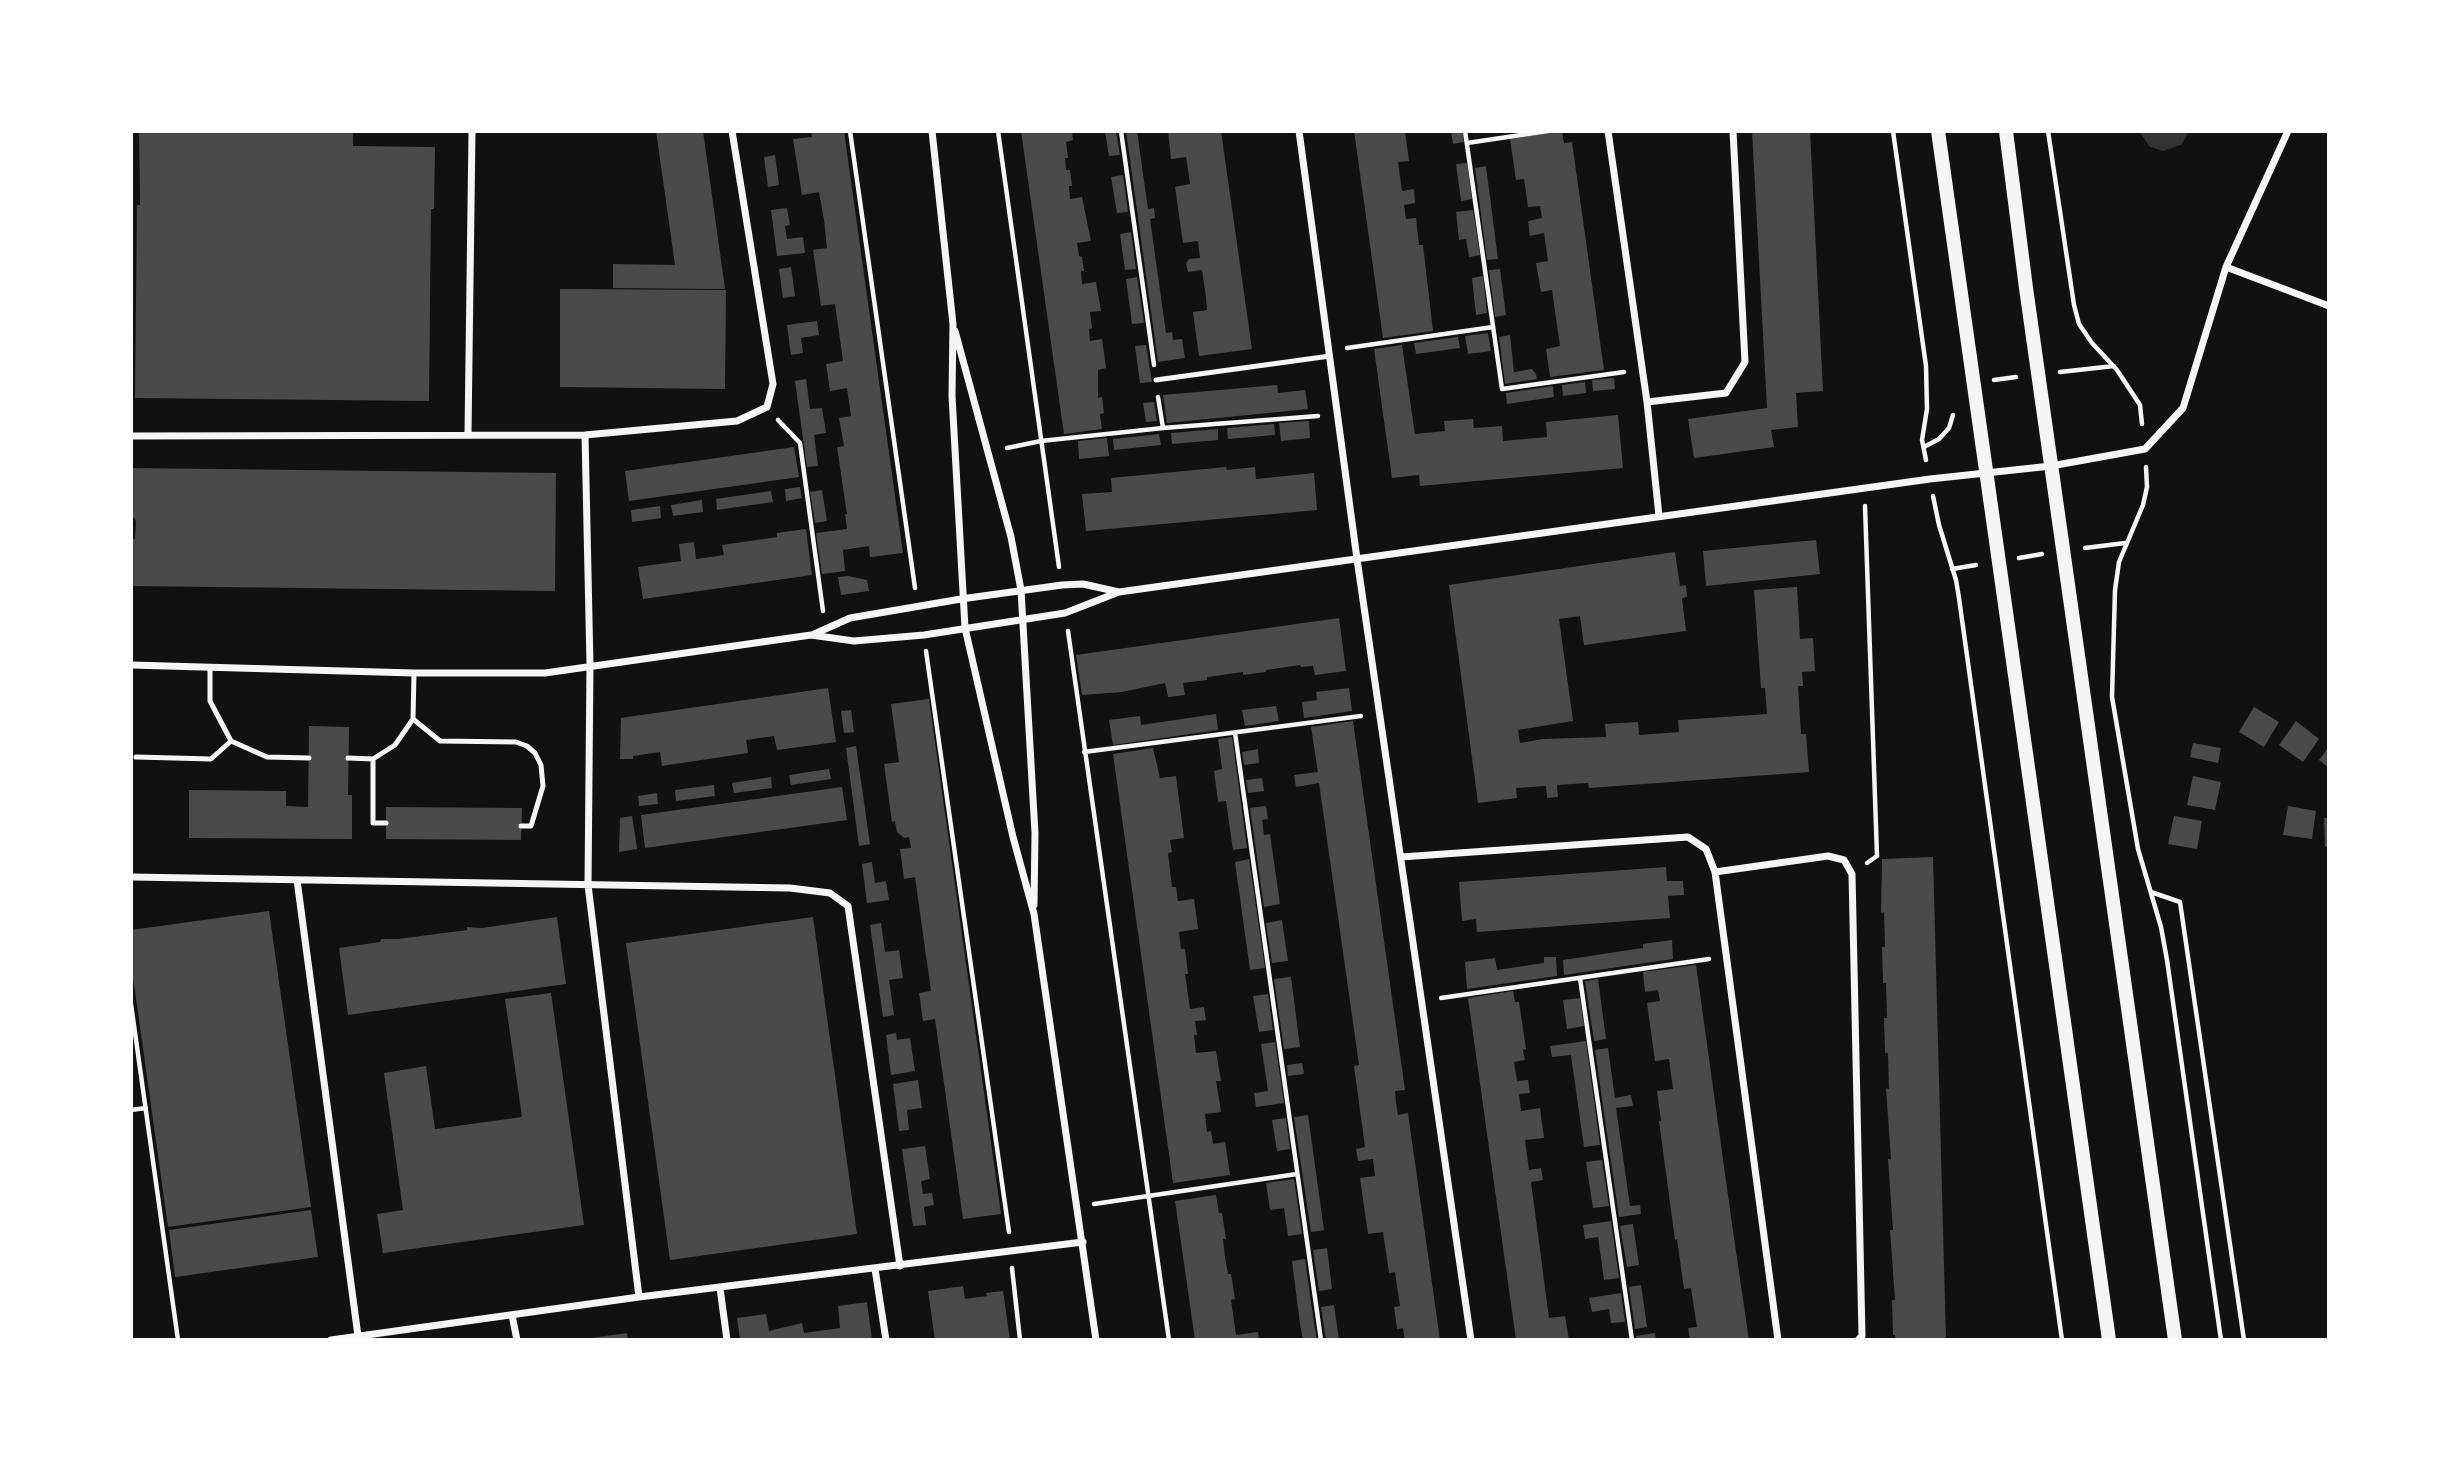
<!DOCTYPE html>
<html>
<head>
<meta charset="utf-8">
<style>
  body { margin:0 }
  #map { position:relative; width:2460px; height:1471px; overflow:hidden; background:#111; font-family:"PT Sans",sans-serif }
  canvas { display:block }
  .frame { position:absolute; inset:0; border:133px solid #fff; pointer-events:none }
</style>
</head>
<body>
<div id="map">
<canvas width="2460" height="1471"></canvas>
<div class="frame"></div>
</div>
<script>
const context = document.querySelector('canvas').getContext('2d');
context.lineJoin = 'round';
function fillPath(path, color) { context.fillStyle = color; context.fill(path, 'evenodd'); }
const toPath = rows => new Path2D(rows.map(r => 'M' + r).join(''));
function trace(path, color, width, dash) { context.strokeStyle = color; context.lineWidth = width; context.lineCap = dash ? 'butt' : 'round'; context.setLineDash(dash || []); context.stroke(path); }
fillPath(toPath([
  [2139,131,2190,131,2181,145,2163,151,2150,147]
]), '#333');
fillPath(toPath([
  [139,131,353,131,353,146,435,147,434,209,431,209,429,401,135,398,137,205,140,205,140,191],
  [656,131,703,131,725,289,613,288,613,264,675,265],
  [811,131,844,131,903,553,870,557,869,546,843,550,845,571,822,574,816,533,847,529,845,514,847,514,837,447,844,446,839,418,851,416,847,388,830,391,826,364,843,361,835,304,821,306,813,250,827,248,824,220,819,192,802,195,793,139,812,137],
  [1021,131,1072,131,1073,140,1066,142,1068,158,1065,158,1066,170,1070,170,1072,186,1069,186,1070,199,1082,197,1091,241,1077,243,1079,256,1082,257,1084,271,1081,271,1082,284,1096,282,1101,311,1090,312,1092,328,1089,329,1090,341,1102,339,1106,368,1098,370,1098,398,1102,397,1104,413,1100,414,1102,429,1064,434],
  [1105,131,1116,131,1120,155,1109,156],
  [1126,131,1137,131,1148,209,1154,208,1155,218,1150,219,1166,333,1172,332,1173,340,1182,339,1185,358,1158,362],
  [1168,131,1221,131,1252,349,1199,356,1193,312,1207,310,1206,297,1202,270,1188,272,1186,263,1189,259,1200,258,1198,241,1183,243,1175,187,1190,184,1186,157,1171,159],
  [1354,131,1405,131,1409,161,1398,162,1402,191,1414,189,1415,203,1404,205,1406,219,1416,218,1419,245,1423,245,1433,331,1383,338],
  [1451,131,1462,131,1464,142,1453,144],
  [1562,131,1564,143,1572,142,1604,370,1550,377,1546,349,1560,346,1552,290,1541,292,1536,263,1548,261,1544,233,1530,236,1528,221,1542,218,1540,206,1528,207,1524,179,1516,180,1510,139],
  [1752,131,1810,131,1823,391,1796,393,1798,427,1771,430,1774,447,1694,458,1688,419,1767,408],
  [775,155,779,185,768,187,764,157],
  [1467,163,1472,199,1461,201,1456,164],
  [1486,166,1498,259,1487,260,1475,168],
  [1123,175,1128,212,1117,213,1111,177],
  [787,208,790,225,785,226,787,239,803,237,805,253,777,256,771,210],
  [1473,210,1480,255,1469,257,1466,239,1459,240,1456,212],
  [1131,232,1136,269,1125,270,1120,234],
  [791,267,795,296,783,298,779,269],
  [1500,269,1506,315,1495,317,1489,270],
  [1483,276,1487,313,1476,315,1472,278],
  [1137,277,1144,323,1132,324,1126,279],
  [560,289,726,290,725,389,560,387],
  [817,321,819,335,801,338,803,353,791,355,787,325],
  [1488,333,1491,351,1468,354,1465,336],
  [1510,335,1514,372,1532,369,1536,374,1537,379,1505,384,1499,337],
  [1458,337,1460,348,1416,354,1414,343],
  [1146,345,1152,382,1140,383,1135,346],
  [1402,345,1415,434,1445,431,1444,421,1473,419,1474,428,1502,426,1503,441,1547,437,1546,422,1618,415,1623,468,1420,486,1419,475,1392,478,1374,349],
  [1614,378,1615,389,1593,391,1592,380],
  [806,379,810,409,822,408,826,433,814,435,818,466,807,467,795,381],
  [1585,382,1586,393,1563,396,1562,385],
  [1277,385,1278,393,1305,390,1308,409,1167,423,1163,395],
  [1553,386,1554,397,1507,404,1506,393],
  [1154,402,1157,421,1146,422,1143,403],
  [1309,421,1310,438,1281,441,1279,423],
  [1274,424,1275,435,1228,439,1227,428],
  [1218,429,1218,440,1172,444,1171,433],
  [1159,434,1161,445,1114,450,1113,439],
  [1107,438,1109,456,1079,459,1078,441],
  [794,447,799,477,629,501,625,471],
  [1226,467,1227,470,1255,467,1256,479,1314,473,1317,510,1086,531,1082,494,1112,492,1111,478],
  [132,468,556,473,555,591,131,586,131,539,135,539,136,523,135,518,132,518],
  [800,487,802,498,786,501,785,489],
  [822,490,827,521,815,523,810,492],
  [771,491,773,502,717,510,716,499],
  [702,500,703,512,673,516,671,505],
  [660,506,661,518,632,522,631,510],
  [806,529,812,575,643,599,638,567,681,561,679,544,694,542,696,559,724,555,722,545,777,537,777,533],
  [1816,540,1820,574,1706,586,1703,551],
  [1675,552,1680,586,1686,585,1687,597,1682,598,1686,631,1584,645,1580,616,1559,619,1573,721,1518,730,1520,743,1543,739,1606,737,1605,724,1638,722,1639,735,1679,732,1678,720,1767,714,1765,688,1761,688,1754,590,1797,587,1800,639,1813,638,1815,671,1802,672,1803,686,1798,686,1801,734,1806,734,1809,772,1589,788,1588,783,1557,785,1558,797,1547,798,1546,786,1516,788,1517,798,1478,803,1449,585],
  [848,576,867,580,869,591,841,595,838,577],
  [1339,618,1346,671,1315,675,1313,666,1301,667,1300,665,1266,670,1266,672,1243,675,1243,672,1207,677,1207,680,1183,683,1185,695,1168,697,1165,683,1122,692,1082,695,1076,655],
  [828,688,836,742,777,750,774,736,746,740,748,753,662,766,660,752,633,756,633,759,620,759,621,718],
  [1349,688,1352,711,1304,718,1302,702,1317,700,1316,692],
  [929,699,1001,1214,963,1219,935,1019,923,1021,919,993,931,991,915,877,904,879,900,849,911,848,909,837,904,838,897,832,895,821,892,822,884,764,899,762,891,704],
  [1276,706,1279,721,1245,726,1242,710],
  [2254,707,2279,722,2264,747,2239,732],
  [851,710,854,732,844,733,841,711],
  [1216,714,1218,730,1113,745,1109,720,1140,716,1141,725],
  [1353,721,1405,1090,1395,1091,1396,1102,1398,1115,1408,1113,1440,1340,1405,1340,1403,1328,1397,1329,1394,1307,1400,1306,1395,1272,1389,1273,1383,1232,1368,1234,1360,1178,1375,1176,1373,1159,1358,1161,1356,1149,1365,1147,1354,1066,1359,1065,1319,783,1296,787,1294,775,1318,772,1311,727],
  [2296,721,2319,739,2303,762,2279,745],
  [309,726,349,727,348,795,352,795,352,839,189,838,189,790,286,791,286,806,308,807],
  [1232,737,1247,848,1233,850,1226,801,1218,802,1214,771,1222,769,1218,739],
  [2193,743,2221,748,2218,763,2190,757],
  [856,746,870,844,859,846,846,748],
  [2329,747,2329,768,2319,760],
  [1153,748,1160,778,1176,776,1184,838,1170,840,1172,852,1168,853,1172,887,1176,887,1178,901,1194,899,1198,929,1179,932,1181,949,1185,949,1188,974,1185,974,1190,1009,1204,1007,1206,1020,1195,1021,1197,1035,1194,1035,1196,1053,1216,1051,1221,1081,1216,1081,1221,1112,1205,1114,1207,1132,1211,1131,1213,1144,1225,1142,1230,1175,1173,1183,1113,754],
  [1258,749,1259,763,1244,765,1242,752],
  [829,769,831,779,791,785,789,775],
  [2193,776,2221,782,2215,810,2187,805],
  [771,777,772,788,734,793,732,783],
  [1262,778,1264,791,1248,793,1246,780],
  [714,785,715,796,676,801,675,790],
  [842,787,847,820,645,848,641,815],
  [657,793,658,804,639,806,638,796],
  [1266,806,1268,819,1262,820,1264,835,1270,834,1280,904,1264,907,1250,808],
  [2288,806,2316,811,2312,839,2283,835],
  [386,807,522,808,521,840,386,839],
  [632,816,637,849,619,852,620,818],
  [2174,816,2202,821,2197,849,2168,844],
  [2324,818,2329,818,2329,847,2325,847],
  [1933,857,1946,1340,1895,1340,1895,1335,1893,1335,1892,1300,1895,1300,1890,1230,1893,1230,1888,1159,1891,1159,1886,1088,1889,1089,1888,1053,1885,1053,1884,1018,1887,1018,1886,983,1883,983,1882,947,1885,947,1884,912,1881,913,1882,859],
  [1249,859,1265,968,1250,970,1235,862],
  [872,862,875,883,886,881,889,900,867,903,862,864],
  [1666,867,1667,881,1683,881,1684,895,1668,896,1670,918,1477,932,1476,919,1462,921,1459,882],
  [269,911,311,1207,168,1227,131,963,131,930],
  [557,917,566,984,348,1015,339,948,380,942,381,939,398,939,467,930,467,927,482,928],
  [813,917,857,1234,670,1260,626,943],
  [1282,920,1288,961,1272,963,1266,923],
  [881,923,885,952,899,950,903,978,889,980,894,1015,883,1017,870,925],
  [1672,940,1673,959,1564,975,1563,960,1643,948,1643,944],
  [1544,957,1556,957,1557,976,1467,989,1465,962,1495,958,1497,970,1544,963],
  [1696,965,1733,1231,1749,1340,1690,1340,1688,1328,1697,1327,1691,1288,1684,1289,1677,1239,1675,1240,1659,1121,1661,1121,1657,1091,1673,1089,1669,1059,1655,1061,1647,1003,1660,1001,1658,990,1645,992,1643,972],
  [1291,977,1300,1047,1284,1049,1274,979],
  [1598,979,1606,1039,1594,1041,1585,981],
  [1513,991,1515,1002,1519,1002,1526,1049,1523,1050,1525,1060,1514,1062,1517,1081,1528,1080,1530,1093,1519,1094,1521,1111,1540,1108,1544,1138,1525,1140,1529,1170,1541,1168,1543,1180,1531,1182,1549,1318,1565,1316,1569,1340,1516,1340,1468,998],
  [551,993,584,1225,383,1253,377,1214,403,1210,384,1073,426,1066,435,1129,522,1117,505,999],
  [1268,994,1273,1030,1259,1032,1253,996],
  [1580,998,1584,1026,1567,1029,1563,1000],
  [896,1033,897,1040,910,1038,915,1071,891,1075,886,1035],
  [1586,1041,1600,1145,1584,1147,1571,1055,1552,1057,1550,1046],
  [1275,1042,1284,1103,1256,1107,1254,1093,1268,1091,1261,1044],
  [1608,1048,1615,1098,1631,1095,1633,1106,1616,1108,1630,1206,1640,1205,1641,1214,1619,1217,1595,1050],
  [1302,1063,1304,1074,1288,1076,1287,1065],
  [918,1080,922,1108,907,1110,909,1130,899,1131,893,1084],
  [1308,1115,1324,1230,1311,1232,1294,1117],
  [1286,1118,1290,1149,1277,1151,1272,1120],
  [925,1146,930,1179,921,1181,923,1194,932,1193,934,1205,924,1207,926,1225,913,1226,902,1149],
  [1602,1160,1609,1206,1593,1208,1586,1162],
  [1294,1179,1302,1234,1288,1236,1284,1208,1270,1210,1266,1183],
  [1216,1195,1219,1213,1222,1213,1226,1239,1223,1239,1225,1257,1228,1274,1231,1274,1235,1299,1231,1300,1236,1335,1258,1332,1259,1340,1195,1340,1175,1201],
  [311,1210,318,1257,175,1277,169,1230],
  [1611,1221,1619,1278,1604,1280,1598,1237,1585,1239,1583,1225],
  [1633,1224,1639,1265,1627,1267,1620,1226],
  [1327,1248,1332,1289,1319,1291,1313,1250],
  [1305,1259,1314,1323,1317,1340,1303,1340,1300,1324,1292,1261],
  [1641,1285,1647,1327,1635,1329,1629,1287],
  [963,1286,965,1299,987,1296,986,1293,1003,1291,1010,1340,935,1340,928,1291],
  [1621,1293,1625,1322,1611,1323,1609,1309,1592,1312,1589,1298],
  [867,1302,872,1340,740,1340,737,1318,766,1314,769,1331,802,1323,804,1333,840,1328,838,1306],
  [1334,1305,1339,1340,1326,1340,1321,1307],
  [627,1333,628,1340,591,1340,591,1338],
  [1655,1333,1656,1340,1637,1340,1636,1336]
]), '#4a4a4a');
trace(toPath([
  [850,131,915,588],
  [998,131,1059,567],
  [1121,131,1154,365],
  [1465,131,1502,389,1624,372],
  [1893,131,1926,366,1927,409,1922,440,1926,460],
  [2048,131,2074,305,2079,324,2092,343,2117,370,2140,405,2142,424],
  [1467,143,1548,131],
  [1347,348,1493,327],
  [2060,372,2114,366],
  [1994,380,2016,377],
  [1158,397,1163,428],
  [778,420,800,443,823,611],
  [1924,447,1939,439,1949,428,1953,415],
  [1007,448,1041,441,1163,428,1318,416],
  [2146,467,2147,487,2143,505,2119,562,2115,590,2112,697,2138,849,2161,927,2167,960,2221,1340],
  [1933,496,1939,525,1956,580,1959,598,2062,1340],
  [1865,506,1877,856,1867,863],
  [2085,548,2125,543],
  [2019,558,2042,554],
  [1952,569,1976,565],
  [1068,631,1169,1340],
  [926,651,1009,1232],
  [1235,733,1321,1340],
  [1084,752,1361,716],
  [2151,892,2180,902,2244,1340],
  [1580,978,1632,1340],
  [1441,998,1709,959],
  [131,1004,178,1340],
  [131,1110,146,1108],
  [1094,1204,1297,1174],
  [1012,1268,1020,1340]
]), '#f5f5f5', 4.5);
trace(toPath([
  [1156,380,1330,356],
  [210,668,210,701,231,741,267,757,309,758],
  [413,719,414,673],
  [136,757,211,759,231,741],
  [348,758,373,759,395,745,413,719,440,741,516,742,527,746,535,753,541,765,543,786,531,826,521,826],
  [373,759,373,823,386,823]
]), '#f5f5f5', 5);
trace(toPath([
  [932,131,953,324,952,396,965,628,1013,837,1034,914,1096,1340],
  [1299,131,1357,559,1471,1340],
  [1608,131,1647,402,1659,516],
  [2226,267,2329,306],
  [955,331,1011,537,1021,590,1035,833,1034,905],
  [1647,402,1726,393,1745,362,1733,131],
  [468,434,472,131],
  [131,436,585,435,737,421,767,407,773,384,732,131],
  [812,635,850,618,961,599,1062,585,1083,584,1119,592],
  [131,665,414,673,545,673,811,635,854,641,924,635,1065,613,1119,592,1930,479,2051,466,2145,449,2183,408,2226,267,2288,131],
  [1401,857,1688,837,1706,849,1715,872,1778,1340],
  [1715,872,1828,856,1844,860,1852,874,1862,1336,1858,1340],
  [131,877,790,888,830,893,848,906,900,1266],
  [297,880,358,1336],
  [875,1269,886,1340],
  [720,1288,727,1340],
  [639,1297,1083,1242],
  [512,1315,517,1340],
  [331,1340,639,1297,588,885,590,665,585,435]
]), '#f5f5f5', 7);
trace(toPath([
  [1938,131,2109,1340],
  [2006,131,2026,288,2175,1340]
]), '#f5f5f5', 14);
</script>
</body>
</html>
